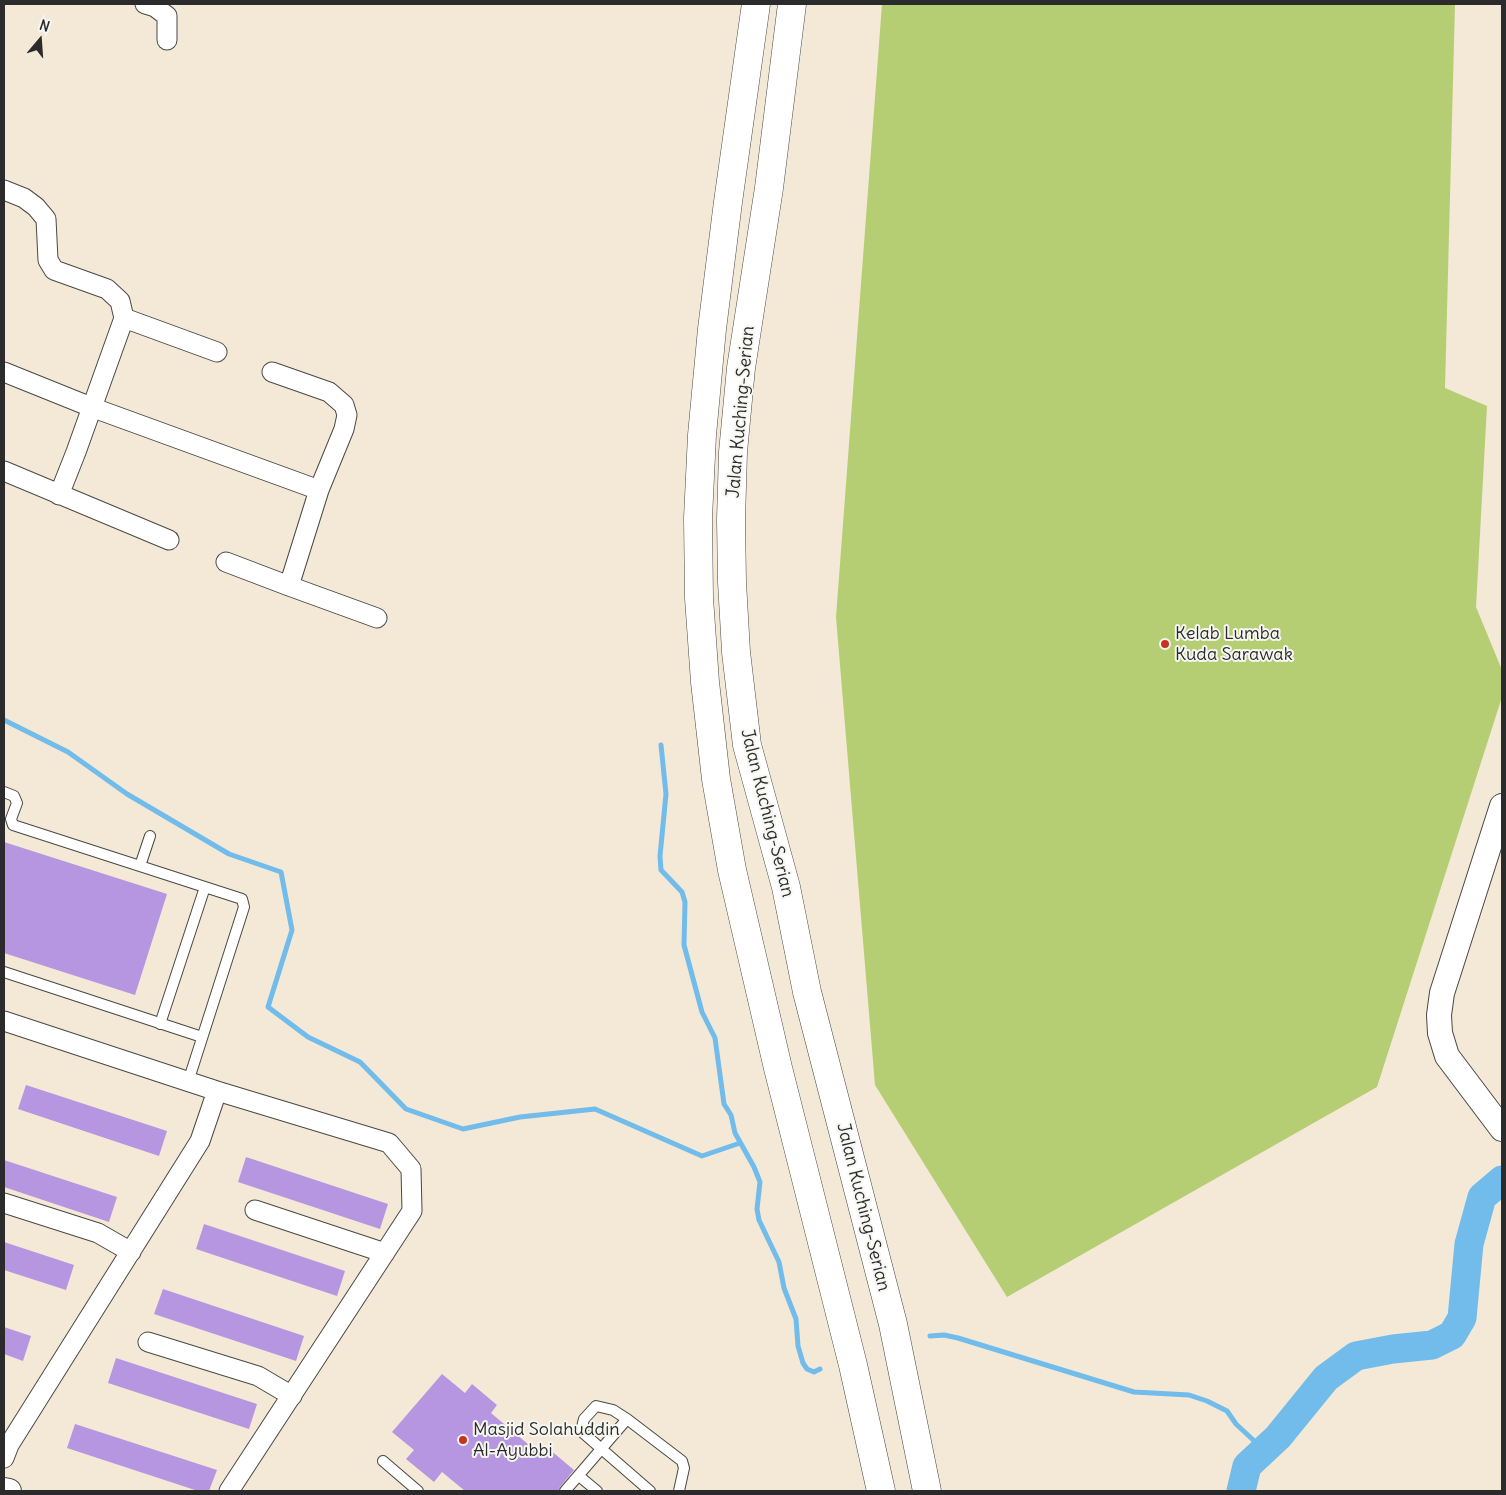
<!DOCTYPE html>
<html>
<head>
<meta charset="utf-8">
<style>
  body { margin:0 }
  #map { position:relative; width:1506px; height:1495px; overflow:hidden; background:#f3e9d6; font-family:Delius,sans-serif }
  canvas { display:block }
  .frame { position:absolute; inset:0; border:5px solid #2b2b2b; pointer-events:none }
  .north { position:absolute; left:15px; top:15px; width:50px; height:50px; -webkit-text-stroke:4px #f6f6f2; paint-order:stroke; rotate:18deg; font-size:14px; font-weight:700; line-height:20px; text-align:center; color:#2b2b2b }
  .north::after { content:''; display:block; margin:auto; width:18px; height:22px; background:#2b2b2b; clip-path:polygon(50% 0,100% 100%,50% 72%,0 100%) }
</style>
</head>
<body>
<div id="map">
<canvas width="1506" height="1495"></canvas>
<div class="frame"></div>
<div class="north">N</div>
</div>
<script>
const context = document.querySelector('canvas').getContext('2d');
context.lineJoin = 'round';
function fillPath(path, color) { context.fillStyle = color; context.fill(path, 'evenodd'); }
const toPath = rows => new Path2D(rows.map(r => 'M' + r).join(''));
function trace(path, color, width, dash) { context.strokeStyle = color; context.lineWidth = width; context.lineCap = dash ? 'butt' : 'round'; context.setLineDash(dash || []); context.stroke(path); }
function write(font, color, halo, rows, align = 'center') {
  context.font = font + ' Delius,sans-serif'; context.lineWidth = 4; context.setLineDash([]); context.textBaseline = 'middle'; context.strokeStyle = halo; context.fillStyle = color; for (const [text, x, y, turn = 0] of rows) {
    context.save(); context.translate(x, y); context.rotate((+turn || 0) * Math.PI / 180); context.textAlign = isNaN(turn) ? turn : align; if (halo) context.strokeText(text, 0, 0); context.fillText(text, 0, 0); context.restore();
  }
}
fillPath(toPath([
  [882,4,1455,4,1445,388,1487,406,1476,607,1502,670,1502,697,1377,1087,1007,1297,875,1085,836,617]
]), '#b6ce73');
trace(toPath([
  [4,720,68,752,127,794,229,854,281,872,292,930,268,1007,308,1037,360,1062,406,1109,463,1129,520,1117,595,1109,702,1156,740,1143],
  [661,745,666,794,660,856,661,870,682,892,685,902,684,945,702,1012,715,1038,724,1104,731,1115,735,1133,754,1167,760,1182,757,1209,759,1220,779,1262,784,1288,796,1319,798,1346,803,1363,807,1369,814,1372,820,1369],
  [930,1336,944,1335,958,1338,1134,1392,1189,1395,1207,1401,1227,1411,1236,1424,1264,1450]
]), '#71bcea', 5);
trace(toPath([
  [1241,1491,1247,1466,1278,1437,1326,1378,1356,1356,1393,1349,1432,1345,1452,1335,1462,1318,1469,1244,1482,1197,1502,1180]
]), '#71bcea', 29);
fillPath(toPath([
  [4,842,167,894,135,995,4,953],
  [26,1085,167,1131,159,1156,18,1109],
  [246,1157,388,1204,380,1229,238,1182],
  [4,1160,117,1197,109,1222,4,1187],
  [204,1224,345,1271,337,1296,196,1249],
  [4,1242,74,1265,66,1290,4,1270],
  [163,1289,304,1336,296,1361,154,1314],
  [4,1327,31,1336,23,1361,4,1354],
  [116,1358,257,1404,249,1429,108,1383],
  [442,1374,465,1393,472,1384,497,1405,491,1413,542,1456,549,1449,574,1470,560,1487,558,1491,465,1491,442,1472,434,1482,406,1459,414,1450,392,1432],
  [75,1424,217,1470,209,1491,198,1491,67,1448]
]), '#b696e0');
const service = toPath([
  [4,792,14,796,17,803,11,819,13,825,242,899,244,907,188,1082],
  [140,866,150,836],
  [4,972,202,1037],
  [160,1024,205,887],
  [627,1419,613,1410,596,1406,584,1419,582,1427,582,1432,650,1491],
  [383,1461,418,1491],
  [579,1476,597,1491],
  [565,1491,627,1419,682,1461,684,1468,679,1491]
]);
const minor = toPath([
  [145,4,155,7,167,16,167,40],
  [4,190,24,198,36,207,46,219,48,260,54,270,107,289,120,301,124,318,76,452,59,495],
  [124,318,217,352],
  [4,372,91,407,319,490,289,586,226,562],
  [272,372,329,392,344,405,347,415,344,429,319,490],
  [4,471,169,540],
  [289,586,377,618],
  [4,1021,217,1091,389,1143,411,1169,412,1211,229,1491],
  [4,1203,98,1233,131,1252],
  [255,1210,385,1253],
  [148,1342,258,1376,292,1396],
  [4,1458,9,1445,200,1141,217,1091]
]);
const tertiary = toPath([
  [1502,806,1442,993,1439,1015,1440,1033,1447,1056,1502,1129],
  [4,1490,9,1491]
]);
const trunk = toPath([
  [756,4,728,202,712,329,702,435,698,518,699,598,705,682,716,779,732,870,778,1068,853,1365,881,1491],
  [792,4,769,188,741,368,733,452,731,520,732,582,736,652,747,745,786,887,807,992,893,1324,927,1491]
]);
trace(service, '#494845', 12);
trace(minor, '#494845', 21);
trace(tertiary, '#494845', 26);
trace(trunk, '#494845', 29);
trace(service, '#fff', 10);
trace(minor, '#fff', 19);
trace(tertiary, '#fff', 24);
trace(trunk, '#fff', 28);
for (const [x, y, r, color] of [
  [1165,644,5,"#c8321e"],
  [463,1440,5,"#c8321e"]
]) { const dot = new Path2D(); dot.arc(x, y, r, 0, 2 * Math.PI); context.fillStyle = color; context.fill(dot); trace(dot, '#f6f6f2', 2); }
write('18px', '#2b2b2b', '#f6f6f2', [
  ["Jalan Kuching-Serian",741,412,-85],
  ["Jalan Kuching-Serian",767,813,76],
  ["Jalan Kuching-Serian",863,1207,76]
]);
write('18px', '#2b2b2b', '#f6f6f2', [
  ["Kelab Lumba",1175,634],
  ["Kuda Sarawak",1175,655],
  ["Masjid Solahuddin",473,1430],
  ["Al-Ayubbi",473,1451]
], 'left');
</script>
</body>
</html>
